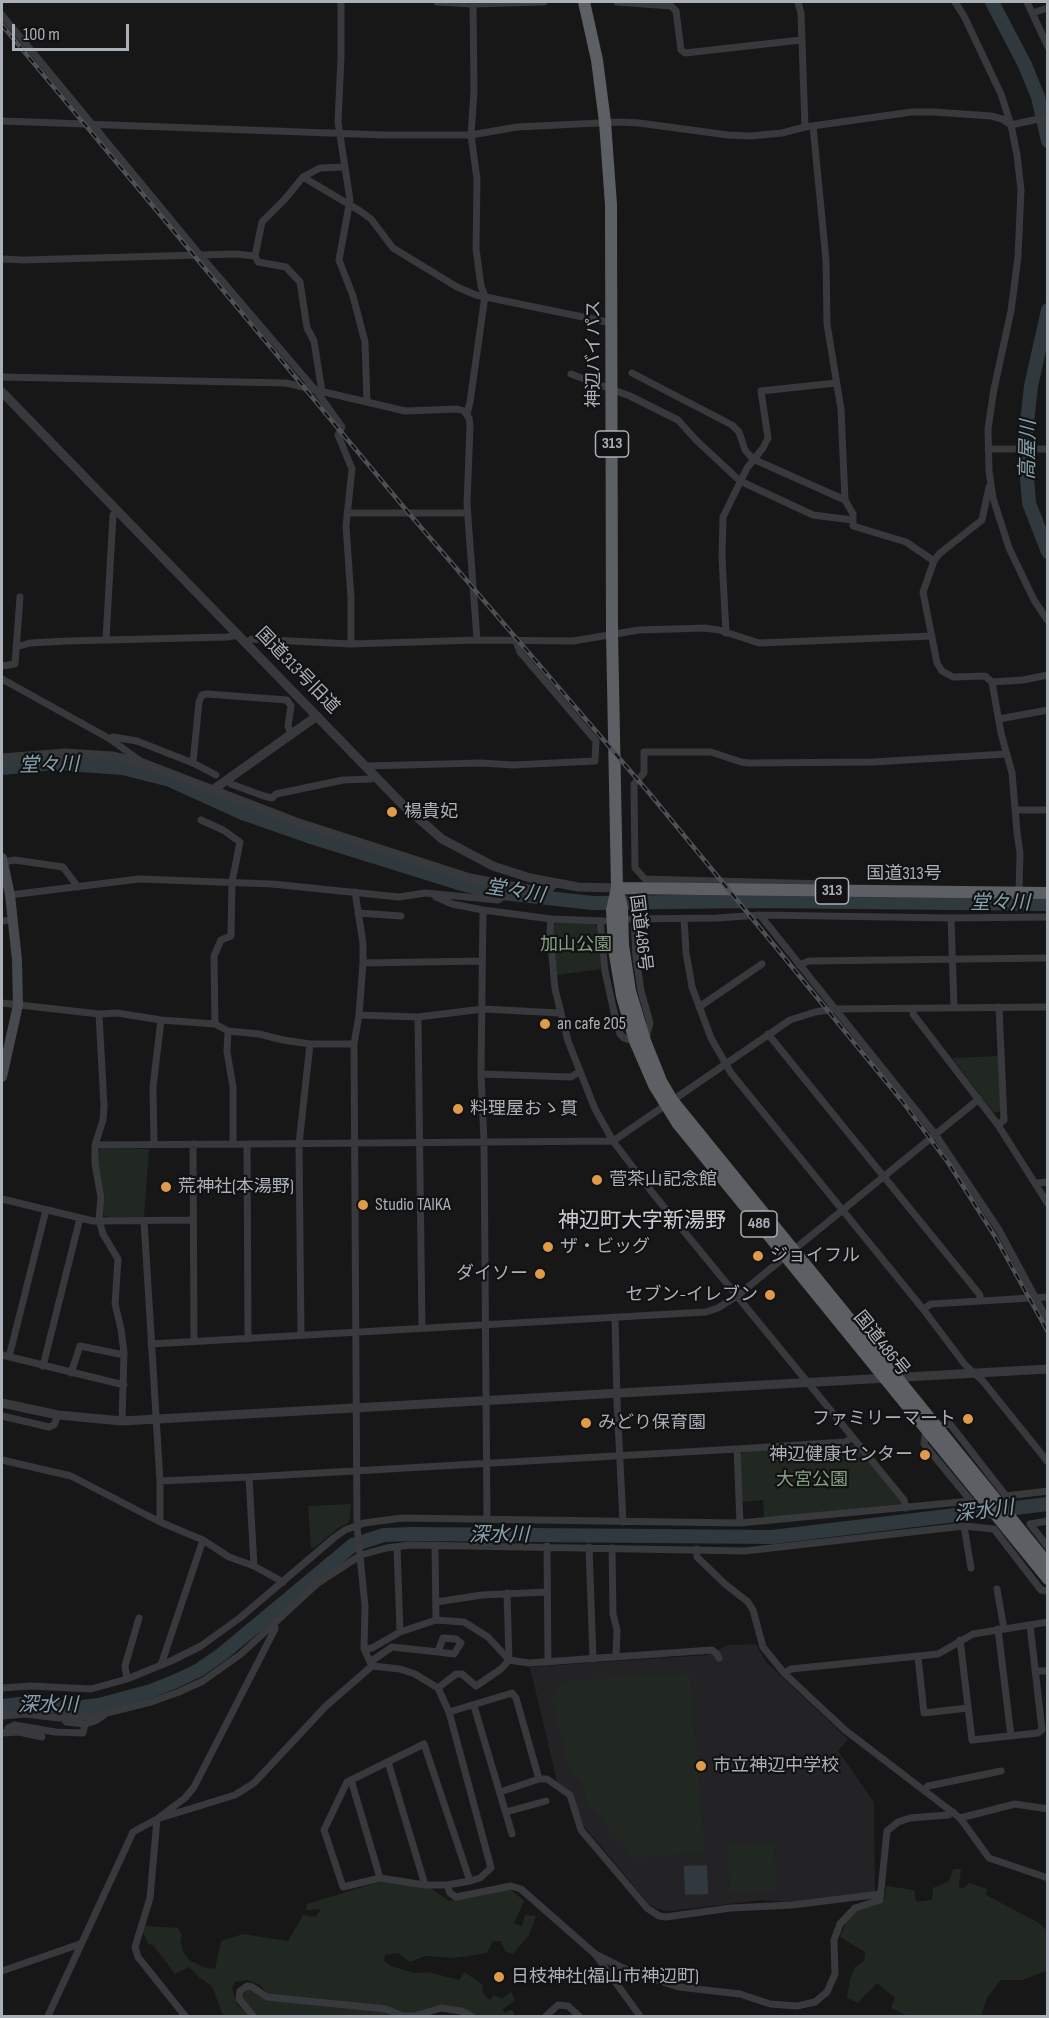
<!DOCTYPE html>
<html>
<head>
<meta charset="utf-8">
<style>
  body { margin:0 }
  #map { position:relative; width:1049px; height:2018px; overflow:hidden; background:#171718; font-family:"Sofia Sans Condensed",sans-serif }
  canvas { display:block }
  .frame { position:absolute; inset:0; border:3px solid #aab0b7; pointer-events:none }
  .scale { position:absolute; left:12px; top:24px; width:117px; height:27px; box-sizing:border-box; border:3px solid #aab0b7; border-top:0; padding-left:8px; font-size:18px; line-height:21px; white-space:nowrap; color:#aab0b7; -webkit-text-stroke:4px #121213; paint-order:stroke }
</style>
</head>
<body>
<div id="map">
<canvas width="1049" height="2018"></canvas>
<div class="frame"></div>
<div class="scale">100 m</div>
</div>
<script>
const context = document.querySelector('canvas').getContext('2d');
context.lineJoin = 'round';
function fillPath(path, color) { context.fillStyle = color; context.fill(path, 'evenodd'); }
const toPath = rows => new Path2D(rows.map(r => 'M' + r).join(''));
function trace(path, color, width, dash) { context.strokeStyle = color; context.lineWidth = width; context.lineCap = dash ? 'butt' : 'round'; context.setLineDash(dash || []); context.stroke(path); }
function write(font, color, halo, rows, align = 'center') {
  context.font = font + ' "Sofia Sans Condensed","Noto Sans JP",sans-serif'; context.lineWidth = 4.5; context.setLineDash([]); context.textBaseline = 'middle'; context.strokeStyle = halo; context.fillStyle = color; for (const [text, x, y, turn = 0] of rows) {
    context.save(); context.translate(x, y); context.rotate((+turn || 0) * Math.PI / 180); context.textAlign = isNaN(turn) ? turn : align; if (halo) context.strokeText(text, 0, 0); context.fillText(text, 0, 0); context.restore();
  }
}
fillPath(toPath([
  [756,1644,766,1662,848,1739,838,1751,874,1802,875,1893,789,1902,763,1900,669,1911,658,1909,649,1904,580,1821,573,1794,557,1782,530,1667,707,1655,728,1645]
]), '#232325');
fillPath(toPath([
  [558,921,593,923,597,927,601,969,557,975,552,927],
  [998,1056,1001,1111,994,1113,952,1058],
  [101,1149,149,1149,144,1217,107,1217,103,1214,105,1196,98,1165,98,1154],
  [854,1445,901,1501,901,1504,764,1518,763,1500,742,1502,740,1456,744,1451],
  [351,1504,350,1519,348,1523,338,1528,314,1548,311,1548,308,1506],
  [689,1673,705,1852,635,1858,586,1801,583,1784,569,1769,552,1698,563,1681],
  [774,1843,776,1890,730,1892,728,1845],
  [953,1869,961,1869,959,1887,962,1889,969,1883,987,1889,986,1895,1039,1923,1047,1931,1047,1971,1022,1980,1001,1980,987,1998,981,2016,908,2016,891,2008,895,1998,877,1983,858,2003,847,1998,850,1979,855,1967,864,1961,865,1952,840,1937,846,1923,856,1910,885,1899,886,1886,914,1890,916,1902,932,1900,933,1888,949,1881],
  [379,1882,429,1887,449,1901,510,1889,524,1901,514,1923,522,1926,525,1915,536,1916,529,1935,513,1954,506,1952,500,1941,493,1941,487,1953,454,1958,425,1956,410,1962,398,1953,385,1955,384,1961,391,1966,414,1973,428,1972,459,1980,464,1972,482,1984,483,1993,490,2000,494,1995,502,1999,511,1992,515,2000,503,2009,504,2013,512,2010,515,2016,474,2016,445,2006,430,2008,415,2013,401,2014,386,2007,268,1994,260,1985,247,1980,235,1982,232,1988,237,2005,251,2016,226,2016,222,2013,212,1986,200,1978,189,1967,175,1974,153,1945,148,1944,143,1932,145,1926,178,1928,182,1935,180,1941,184,1953,189,1960,203,1967,215,1969,221,1941,243,1934,288,1941,303,1915,316,1917,321,1909,306,1910,307,1904],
  [250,1990,263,1999,384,2010,400,2016,257,2016,242,2000,245,1991]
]), '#212821');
fillPath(toPath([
  [707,1865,708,1894,685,1895,684,1866]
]), '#30393d');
trace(toPath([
  [992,2,1025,65,1038,97,1048,141],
  [1048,310,1031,386,1026,432,1026,465,1029,503,1048,552],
  [2,768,53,763,123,768,170,780,245,814,308,836,462,884,493,892,593,903,754,901,1048,904],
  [2,1706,20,1704,74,1708,99,1705,151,1691,176,1681,199,1670,222,1654,353,1545,384,1535,412,1534,772,1537,1048,1504]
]), '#30393d', 14);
trace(toPath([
  [341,2,341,58,338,122,350,200,339,260,353,296,365,342,367,402],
  [437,2,473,4,544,2],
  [617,2,671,6,676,11,681,50,685,53,801,40],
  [798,2,801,13,805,127],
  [955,2,964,16,1001,94,1011,125,1017,155,1021,190,1018,257,1011,311,994,389,988,429,989,471,993,498,1009,548,1034,600,1048,621],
  [1027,2,1048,47],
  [1032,13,1048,8],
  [2,15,200,255,317,392,342,427,338,435,352,469,346,526,351,598,351,644],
  [2,121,384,135,471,135,517,127,619,122,639,123,728,135,750,136,782,133,805,127,912,112,934,112,991,116,1002,119,1011,125,1048,117],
  [813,126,826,260,827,324,841,409,845,500,853,514,853,526,906,542,934,561],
  [303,177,360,211,371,219,393,248,457,287,476,295,612,323],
  [255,256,258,262,286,267,300,282,307,328,314,341,322,392],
  [2,259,23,260,236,254,255,256,262,222,285,199,303,177,320,168,344,167],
  [632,373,732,425,739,432,745,450,753,459,845,500],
  [571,374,630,396,678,420,696,440,740,481,813,515,852,520],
  [2,377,286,383,405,411,457,409,464,411,469,418,470,426,467,504,477,640],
  [467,414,470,402,485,296,481,286,476,249,477,179,471,135,474,91,473,2],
  [988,449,1048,449],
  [989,487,982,520,939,554,934,561,923,592,937,663,942,671,953,677,985,676,992,682,1001,733,1012,773,1017,832,1020,853,1019,892],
  [347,513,467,513],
  [726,633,722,557,723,517,747,468,763,448,768,438,761,391,836,383],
  [106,639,113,515,117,511],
  [246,643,252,639,351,644,477,640,573,641,639,630,705,628,719,630,759,643,932,636],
  [16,647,30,643,67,641,227,637,239,635],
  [2,666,15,664,20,597],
  [2,679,110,739,139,760],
  [992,682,1023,680,1048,675],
  [999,719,1048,710],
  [110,739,113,737,137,741,193,763,216,775],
  [193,763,199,702,202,695,207,694,287,700,291,706,288,726,291,734],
  [366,766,481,763,513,765,595,761,596,741,520,652,516,641],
  [231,784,264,796,272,798,276,794,343,780,371,779,375,776],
  [1016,810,1048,810],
  [201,820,223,830,240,842,232,882,231,936,221,940,214,956,215,1024],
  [2,862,15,860,63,867,78,887],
  [836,887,826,884,645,879,635,868,634,784,644,773,644,752,711,752,741,762,748,763,873,762,1006,754],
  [355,892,363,943,363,963,359,1015,354,1044,357,1526,365,1606,364,1649,372,1666],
  [10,895,139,879,272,884,399,897,425,893,498,900,501,898,503,885],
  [436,897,452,904,483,910,551,919,604,921],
  [483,910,481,1074,484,1141,487,1520],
  [358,913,401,916],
  [760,915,935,1134,999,1230,1048,1321],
  [951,918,954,1007],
  [551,919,550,932,555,989,568,1041,595,1109,613,1141,651,1191,904,1500,906,1508],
  [630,919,717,918,760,915,951,918,1048,917],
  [634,919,636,957,641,991,650,1023,646,1039],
  [684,919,686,952,692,987,711,1038,731,1073,923,1309,966,1366,982,1380,1048,1462],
  [2,921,13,920],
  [600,921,605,971,614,1012,620,1034,624,1038,635,1041],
  [363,963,482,961],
  [799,965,809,961,1048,958],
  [2,1003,99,1014,117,1013,161,1020,215,1024,228,1031,259,1034,283,1040,310,1044,354,1044],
  [699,1007,762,964],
  [913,1009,913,1014,998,1125,1048,1204],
  [99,1014,104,1106,103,1120,95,1145,95,1164,101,1197,99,1220,103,1234,118,1259,115,1304,121,1329,124,1353,122,1421],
  [359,1015,418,1017,483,1009,560,1013],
  [418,1017,422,1328],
  [228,1031,227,1052,233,1087,233,1144],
  [768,1034,980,1295,980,1301],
  [481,1074,571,1077,579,1072],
  [998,1125,1004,1120,999,1007],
  [154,1144,153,1087,161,1020],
  [193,1144,194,1341],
  [95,1145,247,1144],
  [1036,1183,1048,1182],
  [2,1199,93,1221,193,1220],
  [144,1221,160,1481,160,1522,203,1540,229,1557,254,1566,283,1582],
  [923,1309,931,1304,1048,1297],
  [615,1317,617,1401,623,1522],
  [301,1335,299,1144,310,1044],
  [248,1339,247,1144,613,1141,790,1020,815,1012,835,1009,1048,1007],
  [151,1344,706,1312,718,1308,737,1296,979,1099],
  [2,1355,124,1385],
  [9,1357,46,1210],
  [43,1366,80,1218],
  [71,1373,80,1346,119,1354,124,1353],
  [2,1416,49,1427,54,1425,58,1415],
  [936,1425,950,1424,1006,1496,1048,1491],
  [926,1428,924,1444,971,1501],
  [737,1449,740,1523],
  [2,1460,71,1476,160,1522],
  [249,1477,254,1566],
  [160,1481,249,1477,737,1449,845,1442,852,1438],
  [1048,1521,1030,1524,1048,1547],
  [964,1526,971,1568],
  [435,1545,436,1620],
  [547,1546,548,1662],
  [589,1547,593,1659],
  [612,1548,613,1614,617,1630,616,1656],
  [697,1549,697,1557,725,1584,748,1602,753,1610,763,1647,784,1673,845,1730,960,1818,989,1858,1048,1878],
  [997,1589,1004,1629],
  [436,1602,482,1595,547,1592],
  [998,1629,1011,1736],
  [400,1632,436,1620,464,1622,488,1637,509,1660,529,1663,712,1650,717,1654,719,1658],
  [960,1640,972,1740,1038,1733,1042,1730,1030,1625],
  [364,1649,372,1648,400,1632,397,1547],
  [918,1657,924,1713,968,1708],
  [370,1662,392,1647,438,1652,454,1654,461,1643,456,1639,443,1638,438,1652],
  [161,1665,203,1540],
  [1035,1671,1048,1671],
  [784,1673,791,1669,938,1654,973,1634,1048,1622],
  [127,1679,125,1666,139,1618],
  [2,1688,31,1686,91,1689,127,1679,171,1661,201,1646,241,1617,335,1537,345,1530,364,1523,402,1518,740,1523,971,1501],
  [438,1688,456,1674,462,1674,476,1686,501,1669,509,1660,507,1593],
  [474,1706,512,1834],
  [449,1712,512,1693,516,1698,539,1779],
  [2,1716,25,1714,59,1718,94,1716,151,1702,179,1692,203,1681,241,1654,318,1583,361,1555,386,1548,410,1545,745,1551,964,1526,994,1529,1041,1590,1048,1591],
  [64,1718,66,1722,85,1724,95,1721,104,1715],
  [7,1732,8,1728,15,1725,55,1732,83,1733,85,1724],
  [2,1733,19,1732,42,1737],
  [388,1762,425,1885],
  [351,1780,380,1878],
  [924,1790,928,1786,1001,1771],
  [500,1792,539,1779,547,1779,570,1795,581,1830,647,1908,659,1916,666,1917,731,1908,792,1905,881,1894],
  [506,1812,546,1801],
  [960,1818,1015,1804,1048,1809],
  [447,1885,450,1893,456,1897,511,1886,521,1889,595,1954,640,2016],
  [595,1954,631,1972,679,1987,740,1994,770,2004,797,2006,815,2002,827,1992,835,1974,834,1940,840,1924,855,1908,880,1900,887,1831,898,1822,910,1818,948,1815,953,1812],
  [2,1971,80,1944],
  [48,2016,133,1832,157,1819,235,1795,254,1783,326,1706,372,1666,400,1669,415,1674,438,1688,449,1712,491,1868,480,1878,470,1881,447,1885,425,1885,380,1878,343,1887,324,1830,347,1782,424,1744,470,1881],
  [185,2016,138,1957,135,1947,150,1898,157,1819,185,1798,194,1787,275,1629,274,1623],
  [253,2016,239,1999,240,1991,247,1986,252,1987,267,1997,386,2009,402,2016,415,2016,441,2008,461,2011,471,2016],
  [546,2016,558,2005,568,2006,579,2016]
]), '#38393d', 7);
trace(toPath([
  [2,392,402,804,442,839,493,866,530,878,578,887,617,888],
  [2,758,65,753,112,756,140,762,296,822,470,878,543,892,548,890,553,884],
  [214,789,317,716],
  [2,1403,58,1415,122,1421,1048,1369]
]), '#38393d', 9);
trace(toPath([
  [2,858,10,895,17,960,18,1005,2,1077]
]), '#46494d', 10);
trace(toPath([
  [584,2,597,60,605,122,611,205,612,633,617,888,612,910,614,949,622,996,635,1041,654,1085,678,1124,1048,1579],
  [617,888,1048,893],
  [618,892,622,908,623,945,630,991,645,1041,661,1081,672,1100,1048,1564]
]), '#5c6064', 12);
const rail = toPath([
  [2,25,407,511,650,794,902,1101,949,1164,996,1238,1048,1332]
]);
trace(rail, '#4d5054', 4.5);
trace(rail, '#121213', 2, [7]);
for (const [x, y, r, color] of [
  [392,812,6,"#df9b49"],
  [545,1024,6,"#df9b49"],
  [458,1109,6,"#df9b49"],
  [597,1180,6,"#df9b49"],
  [166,1187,6,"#df9b49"],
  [363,1205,6,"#df9b49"],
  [548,1247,6,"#df9b49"],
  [758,1256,6,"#df9b49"],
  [540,1274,6,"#df9b49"],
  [770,1295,6,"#df9b49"],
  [968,1419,6,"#df9b49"],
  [586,1423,6,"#df9b49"],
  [925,1455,6,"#df9b49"],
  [701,1766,6,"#df9b49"],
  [499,1977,6,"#df9b49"]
]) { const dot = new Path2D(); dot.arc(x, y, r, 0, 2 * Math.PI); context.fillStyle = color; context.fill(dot); trace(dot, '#121213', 2); }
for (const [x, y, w] of [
  [612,444,33],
  [832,891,33],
  [759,1224,36]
]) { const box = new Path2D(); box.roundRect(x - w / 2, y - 13, w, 26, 4.5); context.fillStyle = '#121213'; context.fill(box); trace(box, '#aab0b7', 1.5); }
write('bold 16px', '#aab0b7', null, [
  ["313",612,444],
  ["313",832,891],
  ["486",759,1224]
]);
write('18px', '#aab0b7', '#121213', [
  ["神辺バイパス",594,354,-90],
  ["国道313号旧道",297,671,46],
  ["国道313号",904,874],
  ["国道486号",640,933,83],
  ["国道486号",881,1344,51]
]);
write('18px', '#aab0b7', '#121213', [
  ["楊貴妃",404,812],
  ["an cafe 205",557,1024],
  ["料理屋おゝ貫",470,1109],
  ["菅茶山記念館",609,1180],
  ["荒神社(本湯野)",178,1187],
  ["Studio TAIKA",375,1205],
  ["ザ・ビッグ",560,1247],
  ["ジョイフル",770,1256],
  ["ダイソー",528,1274,"right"],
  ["セブン-イレブン",758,1295,"right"],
  ["ファミリーマート",956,1419,"right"],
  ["みどり保育園",598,1423],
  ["神辺健康センター",913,1455,"right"],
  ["市立神辺中学校",713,1766],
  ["日枝神社(福山市神辺町)",511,1977]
], 'left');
write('18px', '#85a083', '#121213', [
  ["加山公園",576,945],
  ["大宮公園",812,1480]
]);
write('italic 20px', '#85a0ae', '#121213', [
  ["高屋川",1029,450,-89],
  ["堂々川",49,766,-1],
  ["堂々川",515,892,9],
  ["堂々川",1000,904],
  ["深水川",984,1512,-7],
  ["深水川",499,1536],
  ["深水川",48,1706]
]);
write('21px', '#cbced3', '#121213', [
  ["神辺町大字新湯野",642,1222]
]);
</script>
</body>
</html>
